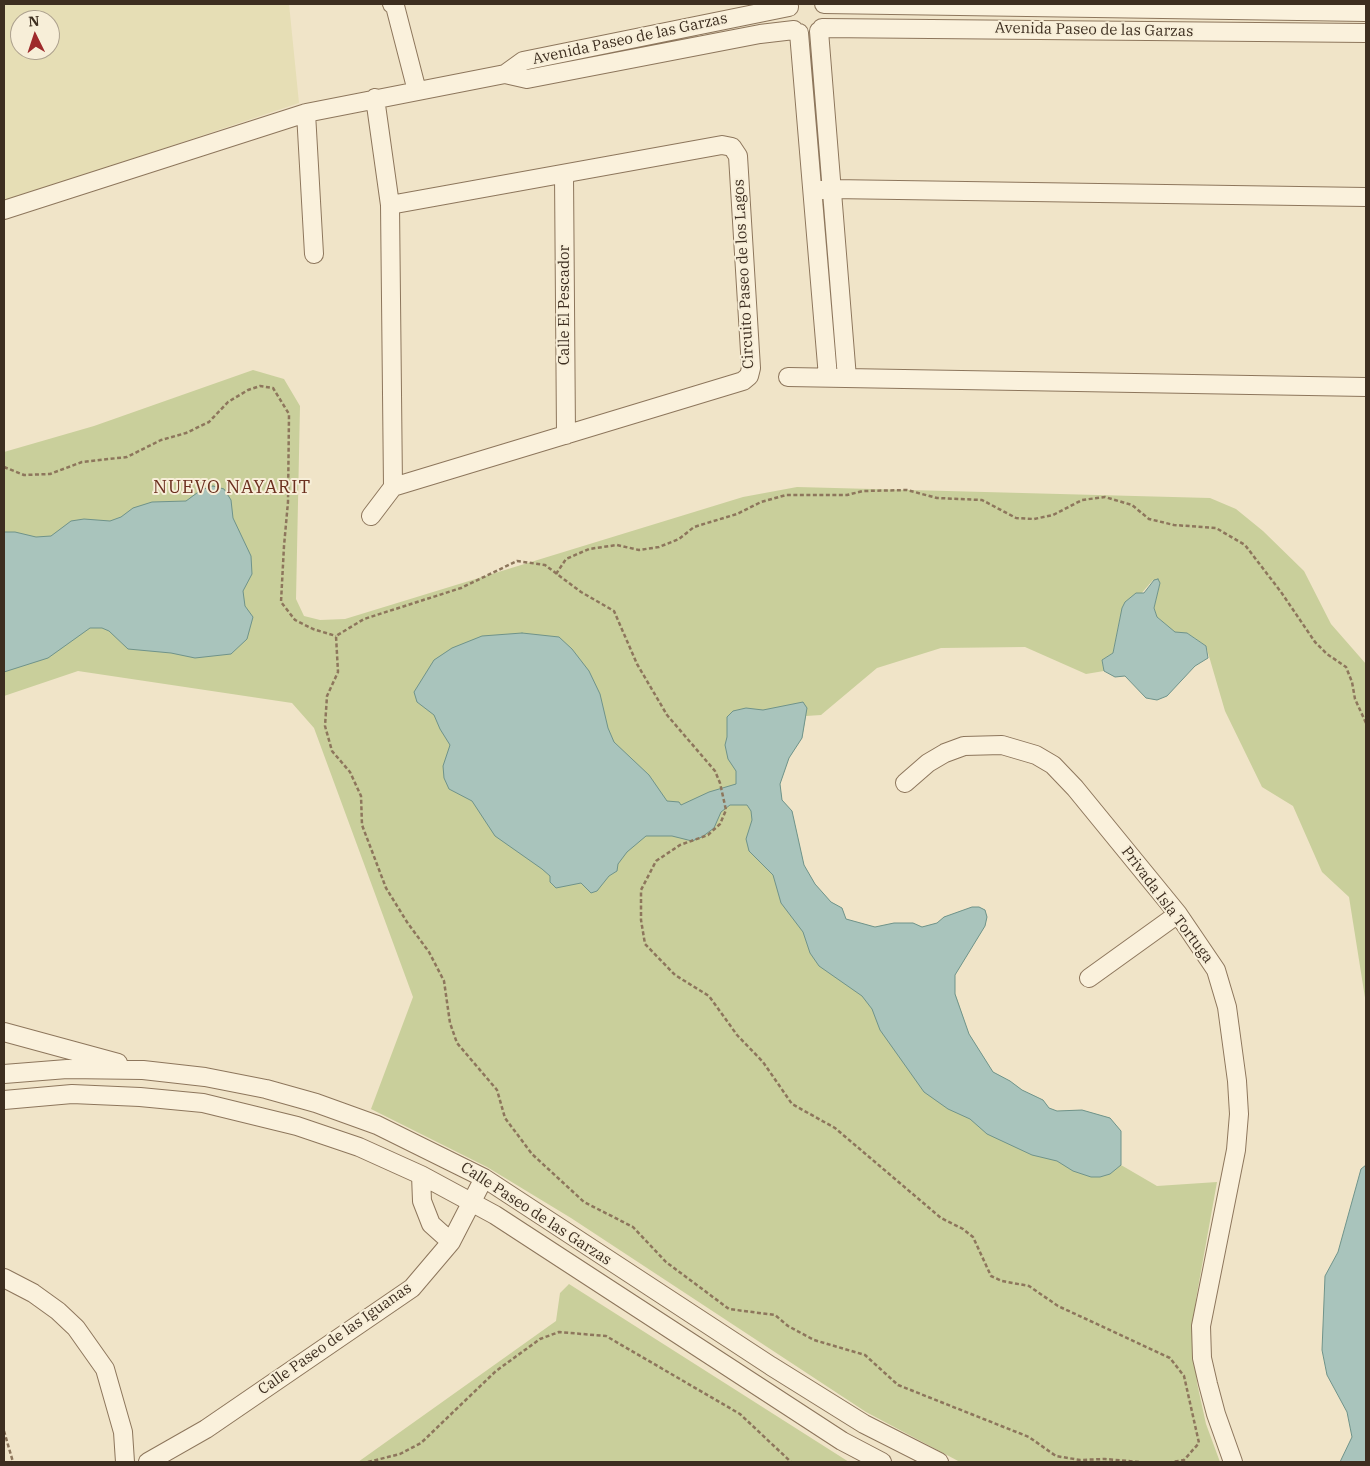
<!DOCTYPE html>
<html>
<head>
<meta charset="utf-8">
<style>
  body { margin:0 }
  #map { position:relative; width:1370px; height:1466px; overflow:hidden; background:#f0e4c8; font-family:"IBM Plex Serif",serif }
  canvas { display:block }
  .frame { position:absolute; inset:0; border:5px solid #3d2e20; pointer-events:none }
  .north { position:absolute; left:10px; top:10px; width:50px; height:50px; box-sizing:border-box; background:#f7eed8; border:1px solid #ada18e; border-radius:50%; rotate:356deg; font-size:14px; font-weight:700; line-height:20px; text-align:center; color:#3d2e20 }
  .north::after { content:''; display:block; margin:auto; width:18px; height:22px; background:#9e2a2b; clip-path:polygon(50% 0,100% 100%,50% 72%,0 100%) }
</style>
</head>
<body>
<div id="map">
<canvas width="1370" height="1466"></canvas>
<div class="frame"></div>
<div class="north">N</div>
</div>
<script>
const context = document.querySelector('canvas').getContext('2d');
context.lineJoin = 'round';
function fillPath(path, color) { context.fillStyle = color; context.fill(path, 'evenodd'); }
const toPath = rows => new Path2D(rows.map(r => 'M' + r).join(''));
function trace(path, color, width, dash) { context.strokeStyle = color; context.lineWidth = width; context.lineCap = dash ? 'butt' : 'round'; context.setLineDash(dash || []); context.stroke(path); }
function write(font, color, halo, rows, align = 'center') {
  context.font = font + ' "IBM Plex Serif",serif'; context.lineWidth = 4; context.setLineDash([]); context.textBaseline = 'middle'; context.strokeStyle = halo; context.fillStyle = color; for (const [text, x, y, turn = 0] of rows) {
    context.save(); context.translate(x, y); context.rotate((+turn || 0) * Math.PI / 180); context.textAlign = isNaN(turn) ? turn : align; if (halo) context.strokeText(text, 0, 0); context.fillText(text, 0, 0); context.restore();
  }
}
fillPath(toPath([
  [4,4,289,4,299,103,4,202],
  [20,20,50,20,50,50,20,50]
]), '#e6deb5');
fillPath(toPath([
  [253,370,284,379,300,406,296,599,304,616,320,620,345,619,743,497,797,487,1210,498,1236,509,1263,531,1304,571,1331,624,1366,664,1366,1004,1349,897,1322,872,1293,806,1262,787,1225,711,1206,646,1187,633,1175,633,1157,617,1154,608,1160,583,1153,580,1120,618,1113,653,1102,660,1104,671,1086,674,1025,647,941,648,877,668,821,715,806,716,802,738,789,758,780,784,782,800,792,811,804,865,815,884,831,902,842,908,846,919,875,927,894,923,913,923,922,927,937,923,944,917,972,907,979,907,985,910,987,917,985,926,955,975,955,993,969,1034,993,1072,1010,1081,1022,1090,1043,1100,1049,1108,1057,1111,1082,1110,1110,1118,1121,1131,1121,1165,1157,1186,1217,1182,1196,1299,1194,1341,1197,1383,1206,1424,1220,1462,960,1462,866,1412,571,1218,487,1167,371,1109,413,997,314,728,292,703,78,671,4,696,4,452,94,426],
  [569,1284,849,1462,358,1462,556,1321,560,1293]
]), '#c9cf9b');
const water = toPath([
  [213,486,224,489,231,500,233,518,251,556,252,574,243,591,245,606,253,617,247,639,231,654,195,658,171,653,128,649,109,631,102,628,90,628,48,658,4,672,4,532,15,532,36,537,51,536,71,521,84,519,110,521,121,517,133,508,152,502,186,501,201,490,213,486],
  [1158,579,1160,583,1154,608,1157,617,1175,632,1187,633,1206,646,1208,658,1195,666,1167,696,1157,700,1146,698,1125,676,1115,677,1104,671,1102,660,1113,653,1122,608,1125,602,1136,593,1144,593,1154,580,1158,579],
  [522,633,559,637,572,649,589,671,600,694,608,728,614,742,649,775,667,801,679,802,681,805,709,792,736,784,736,771,728,759,725,745,727,737,727,717,733,711,746,708,763,710,803,702,807,708,802,738,789,758,780,784,782,800,792,811,804,865,815,884,831,902,842,908,846,919,875,927,894,923,913,923,922,927,937,923,944,917,972,907,979,907,985,910,987,917,985,926,955,975,955,994,969,1034,993,1072,1010,1081,1022,1090,1043,1100,1049,1108,1057,1111,1082,1110,1110,1118,1121,1131,1121,1165,1110,1174,1100,1177,1091,1177,1073,1171,1057,1161,1032,1155,987,1134,970,1119,948,1109,924,1092,880,1030,872,1009,862,996,819,966,810,953,803,932,781,903,773,875,749,851,746,839,752,820,751,811,747,805,730,805,721,812,714,828,702,837,692,841,672,836,646,836,627,852,618,864,617,871,609,876,597,891,591,893,581,883,556,888,550,882,550,876,542,869,495,836,472,801,449,789,444,778,443,766,450,745,440,729,434,715,417,702,414,692,434,660,452,648,482,636,522,633],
  [1366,1165,1366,1462,1340,1462,1352,1437,1347,1412,1327,1375,1322,1350,1325,1276,1338,1252,1361,1169,1366,1165]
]);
fillPath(water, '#a9c4bc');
trace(water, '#6f938a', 1);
const minor = toPath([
  [392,4,395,6,417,91],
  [824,4,1366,12],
  [822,28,1366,33],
  [819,31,847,378],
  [799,33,828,377],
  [505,74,523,61,789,7],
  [375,98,390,205,393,487],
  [306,113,314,254],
  [564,175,566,435],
  [813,191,832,189,1366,197],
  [4,210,306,113,505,74,527,79,760,34,794,30],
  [788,377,1366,387],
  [371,516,393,487,743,381,749,376,751,368,738,156,732,147,722,145,390,205],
  [905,783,928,763,945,753,964,746,1002,745,1036,755,1053,765,1075,788,1178,914,1216,970,1227,1007,1237,1081,1239,1114,1236,1150,1201,1326,1202,1358,1208,1384,1216,1414,1233,1462],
  [1089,978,1178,914],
  [4,1032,118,1063],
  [4,1074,67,1069,143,1070,205,1077,266,1089,316,1103,377,1125,484,1178,771,1366,864,1424,939,1462],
  [4,1100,72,1094,140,1097,203,1103,297,1126,359,1147,421,1175,495,1215,842,1441,882,1462],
  [421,1175,422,1201,431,1224,451,1242],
  [4,1278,33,1293,58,1311,76,1328,105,1369,123,1432,125,1462],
  [148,1462,206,1429,412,1288,451,1242,484,1178]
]);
trace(minor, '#8d765c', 20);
trace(toPath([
  [4,467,24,475,50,474,82,462,127,457,161,440,186,433,209,422,228,402,248,390,260,386,273,388,289,414,288,502,284,546,281,602,295,620,313,629,336,636],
  [556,574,566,559,589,549,617,545,639,550,659,547,679,539,694,527,737,514,761,502,786,495,847,495,863,491,907,490,937,498,982,500,1016,518,1034,519,1053,515,1082,500,1105,497,1132,505,1149,519,1174,525,1216,528,1245,545,1281,592,1315,642,1327,654,1346,667,1352,682,1355,699,1366,723],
  [4,1431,13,1462],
  [368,1462,400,1454,421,1443,496,1371,540,1339,559,1332,606,1336,740,1414,791,1462],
  [1139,1462,1105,1459,1080,1460,1056,1456,1029,1437,898,1385,865,1355,814,1340,788,1326,775,1315,729,1309,666,1262,633,1227,584,1202,532,1154,505,1118,497,1090,457,1043,450,1023,444,981,429,952,407,922,386,888,362,825,361,796,350,772,332,751,325,726,327,696,338,672,336,636,364,619,461,588,517,561,545,565,581,592,614,611,637,664,667,715,715,771,720,783,726,810,720,824,708,835,680,845,656,861,641,890,641,920,645,944,675,975,709,996,737,1035,763,1062,792,1104,835,1128,941,1218,963,1229,973,1237,991,1276,1002,1281,1029,1286,1058,1306,1170,1358,1184,1376,1199,1443,1184,1460,1172,1462]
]), '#8d765c', 2.5, [4, 2.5]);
trace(minor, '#faf1dc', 18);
write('15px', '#3d2e20', '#f7eed8', [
  ["Avenida Paseo de las Garzas",1094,30,1],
  ["Avenida Paseo de las Garzas",630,39,-12],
  ["Circuito Paseo de los Lagos",744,274,-93],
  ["Calle El Pescador",565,305,-90],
  ["Privada Isla Tortuga",1167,905,53],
  ["Calle Paseo de las Garzas",536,1214,33],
  ["Calle Paseo de las Iguanas",335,1339,-35]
]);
context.letterSpacing = '1px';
write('18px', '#6b2e1e', '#f7eed8', [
  ["NUEVO NAYARIT",232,488]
]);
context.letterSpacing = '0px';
</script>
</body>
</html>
